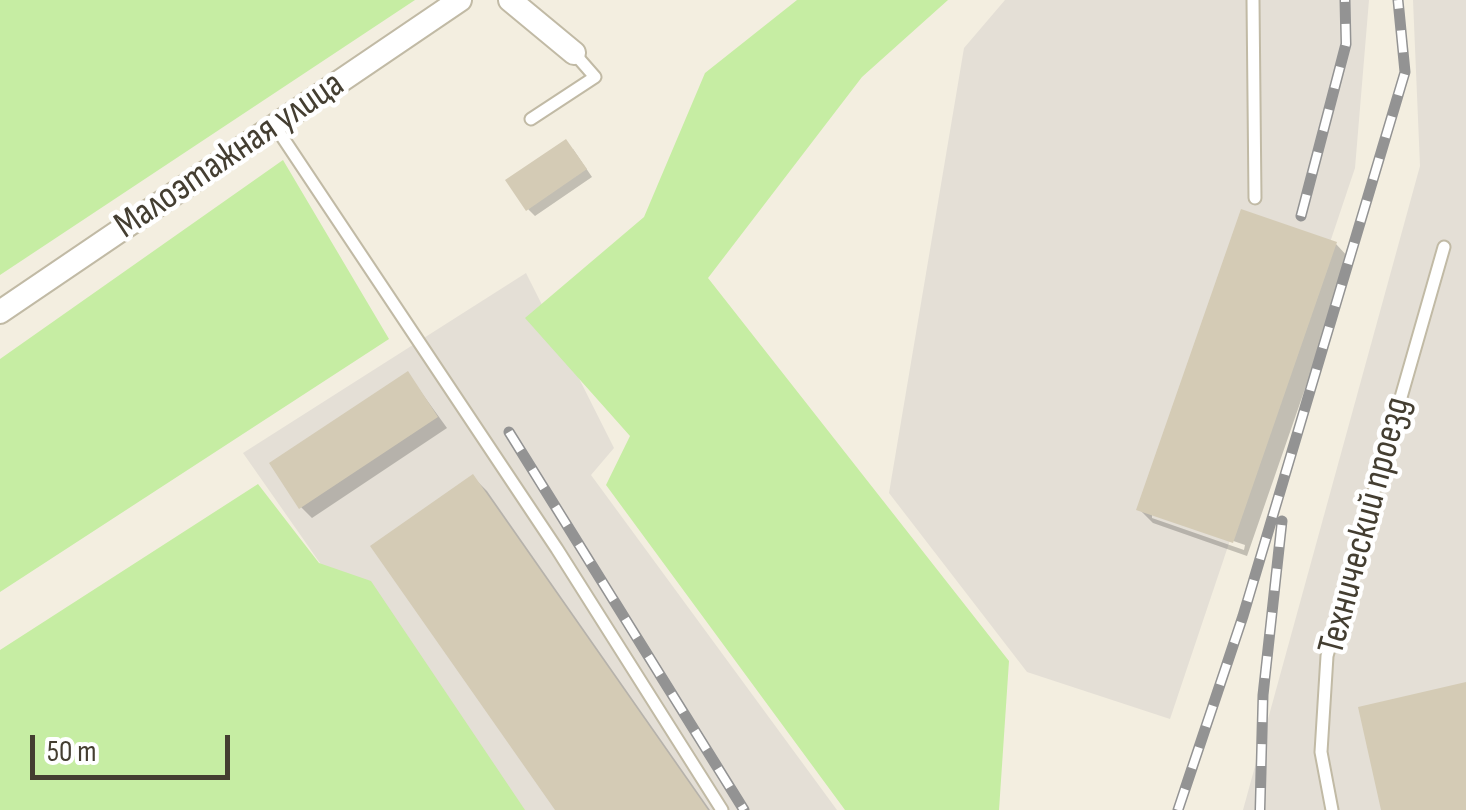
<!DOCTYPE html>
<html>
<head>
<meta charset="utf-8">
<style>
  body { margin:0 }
  #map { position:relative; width:1466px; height:810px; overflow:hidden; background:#f3eee0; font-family:"Sofia Sans Condensed",sans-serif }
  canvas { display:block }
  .scale { position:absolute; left:30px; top:735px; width:200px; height:45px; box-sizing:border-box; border:5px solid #443e31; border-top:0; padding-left:12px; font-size:30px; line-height:35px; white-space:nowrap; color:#443e31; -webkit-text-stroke:8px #fff; paint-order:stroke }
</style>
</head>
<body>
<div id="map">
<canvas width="1466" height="810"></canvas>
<div class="scale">50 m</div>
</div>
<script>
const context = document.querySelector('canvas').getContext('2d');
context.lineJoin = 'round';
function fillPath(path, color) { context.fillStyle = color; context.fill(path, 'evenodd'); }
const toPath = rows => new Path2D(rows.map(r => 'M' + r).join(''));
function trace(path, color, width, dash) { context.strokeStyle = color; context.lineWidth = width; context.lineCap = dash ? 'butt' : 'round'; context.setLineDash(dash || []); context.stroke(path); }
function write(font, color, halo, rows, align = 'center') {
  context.font = font + ' "Sofia Sans Condensed",sans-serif'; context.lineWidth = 9; context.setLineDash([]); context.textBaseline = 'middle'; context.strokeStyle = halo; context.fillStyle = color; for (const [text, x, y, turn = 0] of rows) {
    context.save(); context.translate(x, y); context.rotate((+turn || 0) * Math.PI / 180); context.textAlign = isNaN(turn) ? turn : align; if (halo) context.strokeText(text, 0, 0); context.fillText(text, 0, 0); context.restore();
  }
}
fillPath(toPath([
  [1005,0,1369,0,1355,168,1170,719,1027,672,889,493,964,48],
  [1413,0,1466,0,1466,810,1243,810,1420,166],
  [526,273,614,448,591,475,837,810,508,810,341,593,243,453]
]), '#e4dfd6');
fillPath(toPath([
  [0,0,415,0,0,275],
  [797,0,948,0,862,77,708,278,1009,661,999,810,845,810,606,485,630,436,525,318,644,217,705,73],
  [283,160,389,339,0,592,0,359],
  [258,484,319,563,371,581,525,810,0,810,0,650]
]), '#c6eda3');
fillPath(toPath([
  [573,149,592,177,535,216,528,209],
  [1336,244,1350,259,1247,556,1153,523,1139,509],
  [1152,513,1245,545,1244,550,1152,518],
  [408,374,447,428,312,518,301,507],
  [473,477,487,491,710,810,558,810]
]), '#0003');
fillPath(toPath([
  [566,139,587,169,526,211,505,180],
  [1241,209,1337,242,1233,543,1136,510],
  [408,371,438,417,299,509,269,463],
  [473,474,708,810,555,810,370,546],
  [1466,682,1466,810,1381,810,1358,707]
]), '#d4cbb5');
const service = toPath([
  [1253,0,1255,198],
  [531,119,595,77,574,53],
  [275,126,557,549,722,810],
  [1332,810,1321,752,1327,656,1444,247]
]);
const minor = toPath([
  [510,0,574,53],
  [0,312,460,0]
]);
trace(service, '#c1baa5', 15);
trace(minor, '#c1baa5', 26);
trace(service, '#fff', 11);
trace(minor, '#fff', 22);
const rail = toPath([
  [1301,216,1346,44,1345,0],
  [509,432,744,810],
  [1178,810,1243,616,1405,72,1398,0],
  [1260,810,1263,695,1282,521]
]);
trace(rail, '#939393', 11);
trace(rail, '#fff', 8, [22]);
write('38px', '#443e31', '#fff', [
  ["Малоэтажная улица",230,156,-34],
  ["Технический проезд",1366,526,-75]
]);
</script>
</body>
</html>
